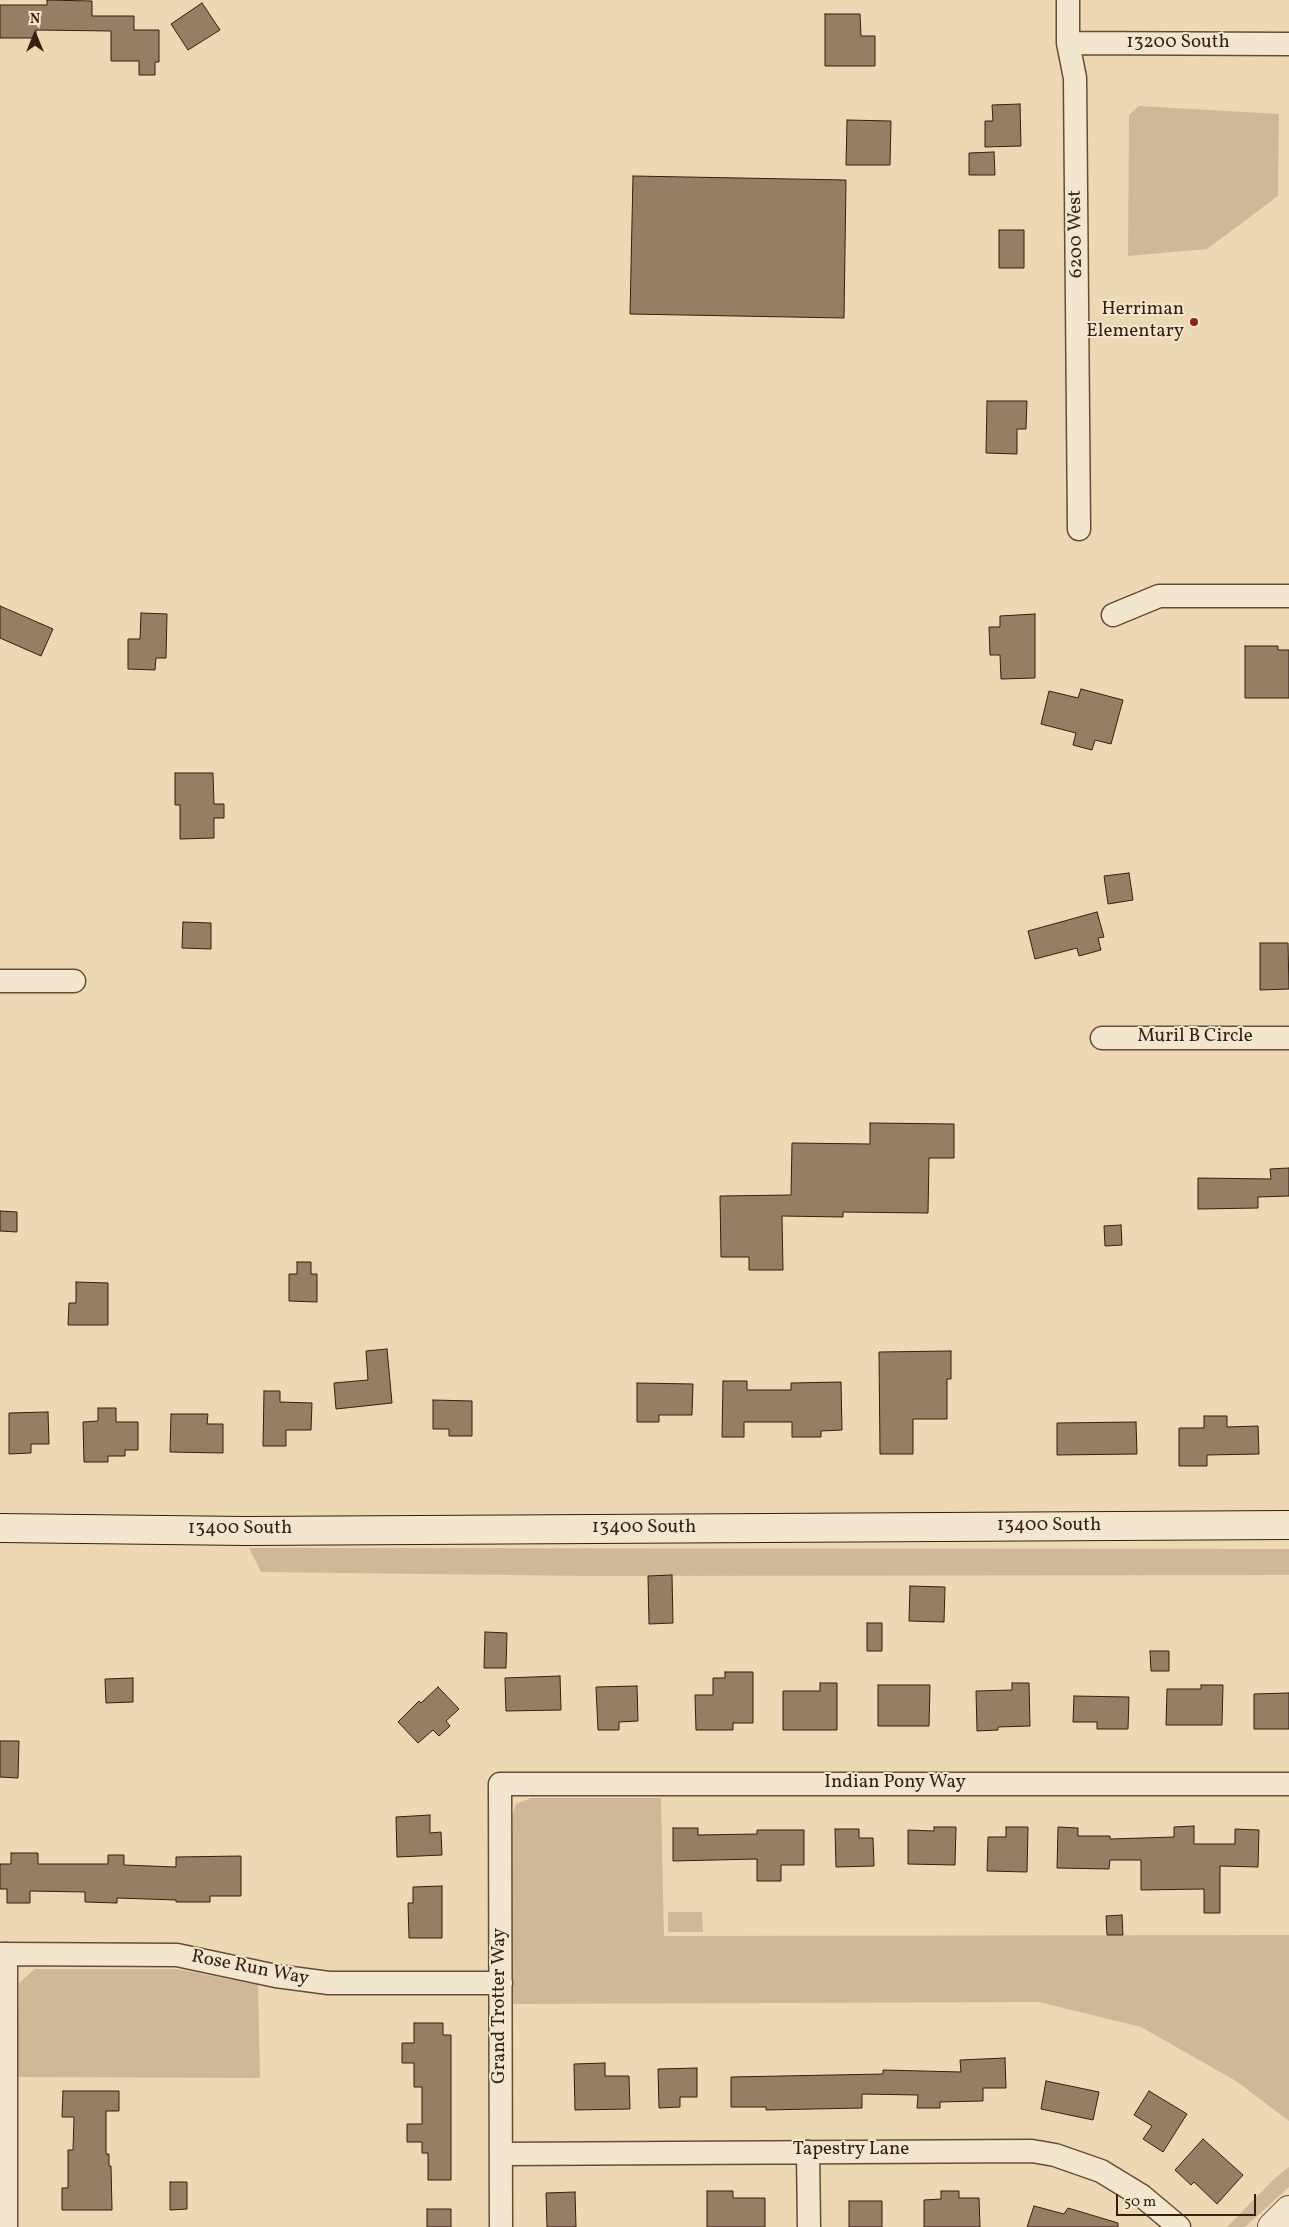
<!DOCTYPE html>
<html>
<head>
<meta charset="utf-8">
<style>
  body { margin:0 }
  #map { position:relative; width:1289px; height:2227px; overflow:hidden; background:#ecd8b3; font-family:Vollkorn,serif }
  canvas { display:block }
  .north { position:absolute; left:10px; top:10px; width:50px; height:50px; -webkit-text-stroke:4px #f3e6ce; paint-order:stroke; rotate:0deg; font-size:14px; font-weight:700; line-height:20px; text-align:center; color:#391d0f }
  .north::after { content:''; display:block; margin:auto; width:18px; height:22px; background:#391d0f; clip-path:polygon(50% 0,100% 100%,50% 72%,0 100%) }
  .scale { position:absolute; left:1116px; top:2194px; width:140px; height:22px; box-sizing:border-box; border:2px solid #391d0f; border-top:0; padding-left:6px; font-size:15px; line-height:18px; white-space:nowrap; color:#391d0f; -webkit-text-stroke:4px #f3e6ce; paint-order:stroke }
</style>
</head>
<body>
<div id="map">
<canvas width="1289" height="2227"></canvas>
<div class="north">N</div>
<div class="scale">50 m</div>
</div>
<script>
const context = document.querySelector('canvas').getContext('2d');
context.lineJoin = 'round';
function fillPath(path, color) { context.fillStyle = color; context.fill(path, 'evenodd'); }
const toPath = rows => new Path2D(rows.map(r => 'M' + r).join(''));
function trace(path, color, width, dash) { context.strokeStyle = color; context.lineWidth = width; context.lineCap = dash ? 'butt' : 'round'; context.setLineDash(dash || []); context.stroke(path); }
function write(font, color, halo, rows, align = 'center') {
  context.font = font + ' Vollkorn,serif'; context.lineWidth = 4; context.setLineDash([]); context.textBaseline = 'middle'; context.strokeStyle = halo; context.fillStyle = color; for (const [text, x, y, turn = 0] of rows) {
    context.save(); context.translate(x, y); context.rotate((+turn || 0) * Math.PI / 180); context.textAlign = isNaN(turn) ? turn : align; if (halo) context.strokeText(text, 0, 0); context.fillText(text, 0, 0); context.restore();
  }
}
fillPath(toPath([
  [1139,106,1279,114,1278,196,1207,249,1128,256,1129,115],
  [249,1548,1289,1549,1289,1575,590,1576,261,1572],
  [531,1798,661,1798,664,1936,1289,1935,1289,2121,1236,2081,1141,2027,1039,2002,511,2004,510,1822,516,1804],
  [668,1912,702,1912,703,1932,668,1932],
  [35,1969,177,1969,258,1985,260,2078,17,2077,19,1983],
  [1289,2167,1289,2187,1245,2227,1227,2227,1274,2179]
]), '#ceb897');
const building = toPath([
  [47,0,92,1,92,16,134,16,134,30,159,30,159,62,155,62,155,75,139,75,139,61,111,61,111,31,36,30,36,38,0,38,0,5,47,5,47,0],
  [202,3,220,30,188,50,171,24,202,3],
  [825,14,860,14,861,36,875,36,875,66,825,66,825,14],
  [1020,104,1021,146,985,147,985,121,993,121,992,105,1020,104],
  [847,120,891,121,890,165,846,165,847,120],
  [994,152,995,175,969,175,969,153,994,152],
  [633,176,846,180,844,318,630,314,633,176],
  [999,230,1024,230,1024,268,999,268,999,230],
  [987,401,1027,401,1026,429,1017,429,1017,454,986,453,987,401],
  [0,606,53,629,41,656,0,638,0,606],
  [141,613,167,614,166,658,156,658,155,670,128,669,128,639,140,639,141,613],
  [1035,614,1035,678,1001,679,1000,655,990,655,989,627,1000,627,1000,616,1035,614],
  [1245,646,1278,646,1278,650,1289,650,1289,698,1245,698,1245,646],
  [1081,689,1123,700,1111,744,1095,740,1092,750,1073,745,1076,733,1041,724,1049,691,1078,698,1081,689],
  [175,773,213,773,214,804,224,804,224,818,214,818,214,838,180,839,180,805,175,805,175,773],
  [1129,873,1133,900,1108,904,1104,876,1129,873],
  [1097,912,1104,937,1098,938,1101,950,1079,956,1077,948,1035,959,1028,931,1097,912],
  [183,922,211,923,211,949,182,948,183,922],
  [1260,943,1288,943,1289,989,1260,990,1260,943],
  [870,1123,954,1124,954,1158,929,1158,928,1213,843,1212,843,1217,782,1216,783,1270,749,1270,749,1257,721,1257,720,1196,791,1195,792,1143,870,1144,870,1123],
  [1289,1168,1289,1196,1258,1197,1258,1208,1198,1209,1198,1178,1271,1179,1270,1169,1289,1168],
  [0,1211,17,1212,17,1232,0,1231,0,1211],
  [1121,1225,1122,1245,1105,1246,1104,1226,1121,1225],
  [297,1262,311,1262,311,1274,317,1274,317,1302,289,1301,289,1274,297,1274,297,1262],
  [76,1282,108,1283,108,1325,68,1325,69,1303,76,1303,76,1282],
  [387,1349,392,1403,336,1409,334,1383,368,1380,366,1351,387,1349],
  [951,1351,951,1379,947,1379,947,1419,913,1419,913,1454,880,1454,879,1352,951,1351],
  [723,1381,747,1381,747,1390,791,1390,791,1383,841,1382,842,1430,821,1431,821,1437,792,1437,792,1422,744,1422,744,1437,722,1437,723,1381],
  [637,1383,693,1384,692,1415,659,1415,659,1422,637,1422,637,1383],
  [264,1391,280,1391,280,1402,312,1403,311,1430,286,1430,286,1446,263,1446,264,1391],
  [433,1400,472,1401,472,1436,449,1436,449,1429,433,1429,433,1400],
  [98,1408,116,1408,116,1422,138,1422,138,1450,125,1450,125,1456,108,1456,108,1462,84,1462,83,1422,98,1421,98,1408],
  [48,1412,49,1444,31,1444,31,1453,9,1454,9,1413,48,1412],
  [171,1414,208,1414,207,1424,223,1424,223,1453,170,1452,171,1414],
  [1204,1416,1227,1416,1227,1427,1258,1426,1259,1454,1207,1455,1207,1466,1179,1466,1179,1428,1204,1428,1204,1416],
  [1136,1422,1137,1454,1057,1455,1057,1423,1136,1422],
  [672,1575,673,1623,649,1624,648,1576,672,1575],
  [910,1586,945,1587,944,1622,909,1621,910,1586],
  [867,1623,882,1623,882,1651,867,1651,867,1623],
  [485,1632,507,1633,506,1668,484,1668,485,1632],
  [1150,1651,1169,1651,1169,1671,1151,1671,1150,1651],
  [725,1672,753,1672,753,1723,733,1723,733,1730,696,1730,695,1695,713,1695,713,1678,725,1678,725,1672],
  [560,1676,561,1710,506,1711,505,1678,560,1676],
  [133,1678,133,1702,106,1703,105,1679,133,1678],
  [820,1683,837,1683,837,1730,783,1730,783,1691,820,1691,820,1683],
  [1012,1683,1029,1683,1030,1726,998,1727,998,1730,977,1731,976,1691,1012,1690,1012,1683],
  [878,1685,930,1685,929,1726,878,1726,878,1685],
  [1201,1685,1223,1685,1222,1725,1166,1725,1167,1689,1201,1689,1201,1685],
  [637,1686,638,1721,619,1722,619,1730,598,1730,596,1687,637,1686],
  [438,1687,459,1709,446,1721,450,1726,439,1736,433,1730,418,1743,398,1722,419,1701,421,1703,438,1687],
  [1289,1693,1289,1729,1254,1729,1254,1694,1289,1693],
  [1074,1696,1129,1697,1128,1729,1097,1729,1097,1722,1073,1722,1074,1696],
  [0,1741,19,1741,18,1778,0,1777,0,1741],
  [430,1815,430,1833,441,1832,442,1855,397,1857,396,1817,430,1815],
  [1194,1826,1194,1844,1235,1844,1235,1829,1259,1830,1258,1867,1220,1866,1220,1913,1204,1913,1204,1889,1141,1890,1141,1860,1110,1860,1109,1869,1057,1868,1058,1827,1078,1828,1078,1836,1110,1836,1110,1839,1174,1837,1174,1827,1194,1826],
  [934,1827,956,1827,955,1865,908,1864,908,1830,934,1831,934,1827],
  [1006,1827,1028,1827,1027,1872,987,1871,988,1837,1006,1837,1006,1827],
  [673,1828,698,1828,698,1835,757,1834,757,1830,804,1830,804,1865,781,1865,781,1881,757,1881,757,1859,673,1861,673,1828],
  [835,1829,859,1829,859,1838,873,1838,874,1866,836,1867,835,1829],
  [11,1853,38,1853,38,1864,108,1864,108,1855,124,1855,124,1865,176,1867,176,1857,241,1856,241,1896,210,1896,210,1902,176,1902,176,1900,117,1898,117,1903,85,1902,85,1892,30,1891,30,1903,7,1903,7,1889,0,1889,0,1864,11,1864,11,1853],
  [442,1886,442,1938,409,1938,408,1903,413,1903,413,1887,442,1886],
  [1122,1915,1123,1935,1107,1935,1106,1916,1122,1915],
  [414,2023,443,2023,443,2035,451,2035,451,2180,428,2180,428,2153,422,2153,422,2142,407,2142,407,2124,422,2124,422,2087,414,2087,414,2063,402,2063,402,2043,414,2043,414,2023],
  [1005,2058,1006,2088,983,2088,983,2101,940,2102,940,2108,917,2108,918,2095,862,2094,862,2108,766,2110,766,2107,731,2107,731,2077,883,2074,883,2070,961,2072,960,2060,1005,2058],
  [605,2063,605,2076,629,2076,630,2109,575,2110,574,2064,605,2063],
  [697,2068,697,2097,680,2097,680,2107,659,2108,658,2069,697,2068],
  [1046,2081,1099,2092,1093,2120,1041,2109,1046,2081],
  [63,2091,119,2091,119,2111,106,2111,106,2154,109,2154,109,2166,111,2166,112,2210,62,2210,62,2188,68,2188,68,2150,73,2150,74,2117,62,2117,63,2091],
  [1149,2091,1187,2114,1163,2152,1143,2139,1152,2126,1134,2115,1149,2091],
  [1203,2139,1243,2175,1217,2204,1194,2182,1191,2185,1175,2170,1203,2139],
  [170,2182,187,2182,187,2209,170,2210,170,2182],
  [707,2191,733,2191,733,2198,765,2198,765,2227,707,2227,707,2191],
  [941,2191,959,2191,959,2198,979,2198,980,2227,924,2227,924,2200,941,2199,941,2191],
  [575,2192,576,2227,547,2227,546,2193,575,2192],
  [849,2201,882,2201,882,2227,849,2227,849,2201],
  [1034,2206,1064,2214,1068,2208,1118,2223,1118,2227,1027,2227,1034,2206],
  [427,2209,451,2209,451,2227,427,2227,427,2209]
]);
fillPath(building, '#967e64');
trace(building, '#391d0f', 1);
const minor = toPath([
  [1068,0,1068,43,1075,78,1079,529],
  [1068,43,1289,44],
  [1113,615,1159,596,1289,596],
  [0,981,74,981],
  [1102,1038,1289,1038],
  [0,1954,177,1955,276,1976,329,1983,501,1983],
  [808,2152,809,2227],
  [501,2154,1032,2151,1055,2155,1101,2171,1142,2196,1179,2227],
  [6,2227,6,1954],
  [501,2227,500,1784,1289,1784]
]);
const tertiary = toPath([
  [1272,2227,1289,2210]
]);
const secondary = toPath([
  [0,1528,246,1531,1289,1525]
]);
trace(minor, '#664c38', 25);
trace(tertiary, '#664c38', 30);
trace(secondary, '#391d0f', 30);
trace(minor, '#f3e6ce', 22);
trace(tertiary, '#f3e6ce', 28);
trace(secondary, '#f3e6ce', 28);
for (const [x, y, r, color] of [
  [1194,322,5,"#8f2418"]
]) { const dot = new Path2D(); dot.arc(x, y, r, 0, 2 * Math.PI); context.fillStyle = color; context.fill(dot); trace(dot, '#f3e6ce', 2); }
write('19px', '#391d0f', '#f3e6ce', [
  ["13200 South",1178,44],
  ["6200 West",1077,234,-91],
  ["Muril B Circle",1195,1038],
  ["13400 South",1049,1527],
  ["13400 South",644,1529],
  ["13400 South",240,1530],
  ["Indian Pony Way",895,1784],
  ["Rose Run Way",250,1969,11],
  ["Grand Trotter Way",501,2006,-90],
  ["Tapestry Lane",851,2151]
]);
write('19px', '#391d0f', '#f3e6ce', [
  ["Herriman",1184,311],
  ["Elementary",1184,333]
], 'right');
</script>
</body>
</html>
